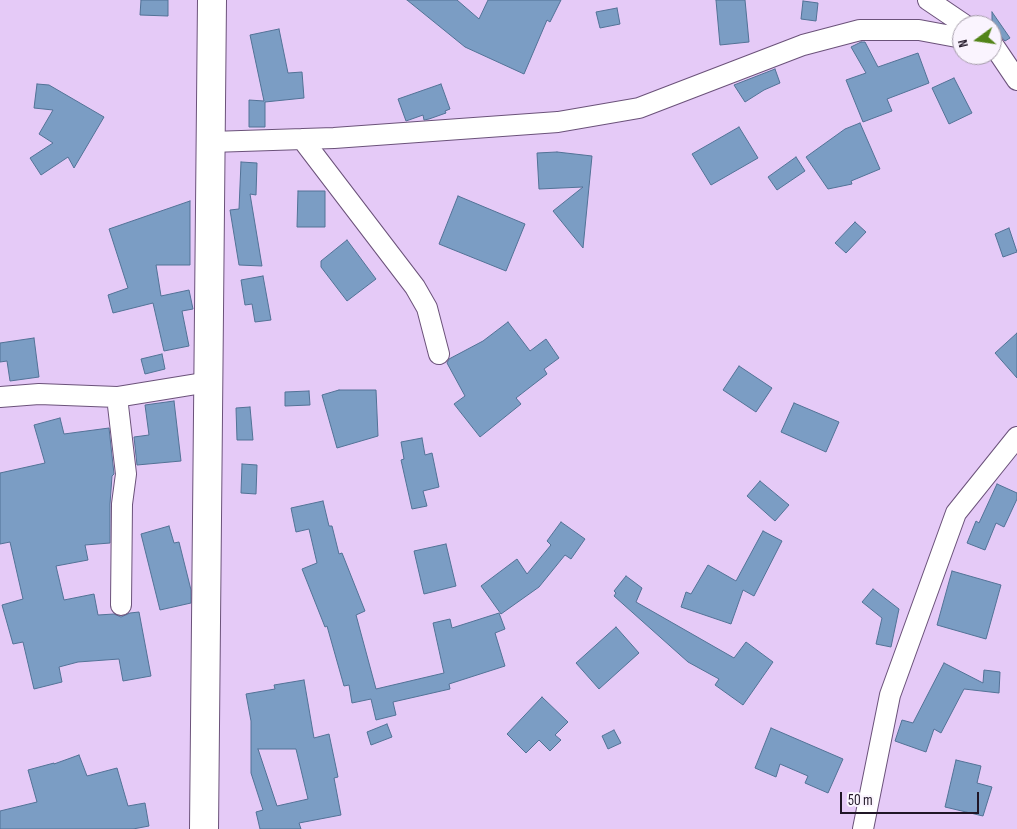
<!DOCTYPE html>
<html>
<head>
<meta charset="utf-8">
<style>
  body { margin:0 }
  #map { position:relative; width:1017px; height:829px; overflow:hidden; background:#e5caf7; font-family:"Sofia Sans Condensed",sans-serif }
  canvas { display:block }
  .north { position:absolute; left:952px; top:15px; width:50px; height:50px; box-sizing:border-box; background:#faf4fe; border:1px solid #a39ba8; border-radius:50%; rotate:256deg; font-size:14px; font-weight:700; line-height:20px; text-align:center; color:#201626 }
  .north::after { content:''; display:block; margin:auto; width:18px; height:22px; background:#528418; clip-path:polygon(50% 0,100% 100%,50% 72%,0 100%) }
  .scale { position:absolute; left:840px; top:792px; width:139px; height:22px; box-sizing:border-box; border:2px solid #201626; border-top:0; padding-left:6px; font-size:15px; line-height:18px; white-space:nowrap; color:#201626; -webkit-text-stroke:4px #faf4fe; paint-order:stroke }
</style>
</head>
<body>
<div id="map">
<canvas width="1017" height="829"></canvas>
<div class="north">N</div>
<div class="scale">50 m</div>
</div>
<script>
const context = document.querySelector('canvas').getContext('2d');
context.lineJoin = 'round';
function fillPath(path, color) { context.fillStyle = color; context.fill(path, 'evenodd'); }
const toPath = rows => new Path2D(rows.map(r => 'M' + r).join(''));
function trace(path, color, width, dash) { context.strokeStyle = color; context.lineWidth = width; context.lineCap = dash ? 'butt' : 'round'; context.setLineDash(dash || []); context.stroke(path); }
const building = toPath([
  [141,0,168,0,168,16,140,15,141,0],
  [407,0,457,0,479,19,488,0,561,0,550,22,547,20,524,74,465,47,407,0],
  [716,0,745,0,749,42,720,45,716,0],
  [803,1,818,3,816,21,801,19,803,1],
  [617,8,620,24,600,28,596,12,617,8],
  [992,12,1010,38,1005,41,998,33,992,31,992,12],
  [279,29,288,73,302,72,304,98,265,102,265,127,249,127,249,100,264,101,250,35,279,29],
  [861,42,865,42,878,67,918,53,929,83,887,99,892,111,863,122,846,80,866,73,851,47,861,42],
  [775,69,780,83,764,90,745,102,734,85,775,69],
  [954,78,972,113,949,124,932,88,954,78],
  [37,84,49,85,104,117,74,168,68,157,41,175,30,158,53,143,39,134,53,110,34,108,37,84],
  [441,84,450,109,445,111,446,113,429,119,424,120,423,115,406,121,398,99,441,84],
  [860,123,880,169,851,181,852,184,828,189,806,157,845,129,860,123],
  [739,127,758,158,711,185,692,154,739,127],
  [557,152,592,156,583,248,553,211,583,187,539,189,537,153,557,152],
  [796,157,805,171,777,190,768,177,796,157],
  [241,162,257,163,256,195,250,194,262,266,239,265,230,210,239,209,241,162],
  [298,191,325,191,325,227,297,227,298,191],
  [458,196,525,224,506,271,439,244,458,196],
  [190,201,190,265,156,265,161,296,189,290,193,309,182,311,189,346,164,351,153,303,113,313,108,295,128,288,109,229,190,201],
  [855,222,866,232,846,253,835,243,855,222],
  [1009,228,1017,252,1003,257,995,234,1009,228],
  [347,240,376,279,347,301,321,267,321,261,347,240],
  [263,276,271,320,255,322,252,304,245,305,241,280,263,276],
  [508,322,530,351,546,339,559,358,544,369,547,374,516,398,521,404,480,437,454,404,465,396,447,363,449,359,483,341,508,322],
  [1017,333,1017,378,995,353,1017,333],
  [34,338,39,377,10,381,7,361,0,362,0,343,34,338],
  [162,354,165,369,145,374,141,359,162,354],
  [739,366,772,388,756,412,723,390,739,366],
  [339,390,376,390,378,436,337,448,322,395,339,390],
  [309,391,310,405,285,406,285,392,309,391],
  [174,401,181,461,137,465,134,437,149,435,145,405,174,401],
  [794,403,839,422,826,452,781,432,794,403],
  [250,407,253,440,237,440,236,408,250,407],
  [60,418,64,434,109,428,114,474,112,476,110,504,110,543,85,545,88,560,56,566,64,600,94,594,98,615,114,614,121,617,130,613,139,612,151,676,123,681,119,659,78,662,59,667,62,682,34,689,23,642,13,644,2,605,23,599,10,542,0,544,0,473,45,463,34,425,60,418],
  [422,438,425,455,432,453,439,487,423,491,427,506,412,509,401,460,404,459,401,442,422,438],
  [242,464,257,465,256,494,241,493,242,464],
  [760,481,789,505,775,521,747,496,760,481],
  [997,484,1017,493,1017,499,1004,527,996,523,985,550,967,543,976,521,979,523,997,484],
  [323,501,329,526,332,526,339,554,342,553,365,611,356,615,376,689,444,673,433,623,450,619,452,628,499,613,505,629,495,633,505,666,449,684,450,689,393,702,396,715,376,720,371,699,352,703,349,685,344,686,327,626,325,627,302,569,317,563,309,529,296,532,291,508,323,501],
  [561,522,585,539,571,559,565,555,539,587,501,614,481,586,517,559,527,574,551,545,547,541,561,522],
  [169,526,174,543,179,542,191,590,191,603,160,610,141,534,169,526],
  [763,531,782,541,754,596,743,590,731,624,681,607,686,592,691,594,708,565,736,581,763,531],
  [446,544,456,586,424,594,414,551,446,544],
  [952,571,1001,585,986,639,937,625,952,571],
  [626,576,642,588,636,602,734,658,746,642,773,662,743,705,715,685,719,679,688,662,614,596,616,593,614,591,626,576],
  [873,589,899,609,891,647,876,644,882,618,862,602,873,589],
  [616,627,639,653,599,689,576,663,616,627],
  [944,663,983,683,984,670,1000,672,999,693,964,689,941,733,934,729,926,752,895,741,902,720,913,723,944,663],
  [304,680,314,738,329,734,338,777,334,778,341,815,299,823,301,829,260,829,256,812,263,810,251,773,251,721,246,694,275,689,274,685,304,680],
  [258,749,296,749,308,799,277,806,258,749],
  [542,697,568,722,555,735,561,740,550,751,539,740,526,753,507,734,542,697],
  [387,724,392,737,371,745,367,732,387,724],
  [771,728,843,759,828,793,805,783,808,776,780,764,776,777,755,768,771,728],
  [614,730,621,743,608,749,602,736,614,730],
  [79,755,87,776,117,768,128,806,145,803,149,826,133,829,0,829,0,811,37,802,28,770,54,763,54,764,79,755],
  [956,760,981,766,977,783,992,787,983,816,945,807,956,760]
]);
fillPath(building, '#7b9dc4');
trace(building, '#527296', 1);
const street = toPath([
  [928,0,965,25],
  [992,43,1017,80],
  [302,139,415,287,427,308,439,354],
  [211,142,334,138,558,122,639,108,803,45,860,30,919,30,962,38],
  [0,397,39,394,117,397,209,382],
  [117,397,126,474,122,504,121,605],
  [863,829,890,695,956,513,1017,437]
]);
const secondary = toPath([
  [204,829,212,0]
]);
trace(street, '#6b527a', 22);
trace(secondary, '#6b527a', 30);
trace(street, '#fff', 20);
trace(secondary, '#fff', 28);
</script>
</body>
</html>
